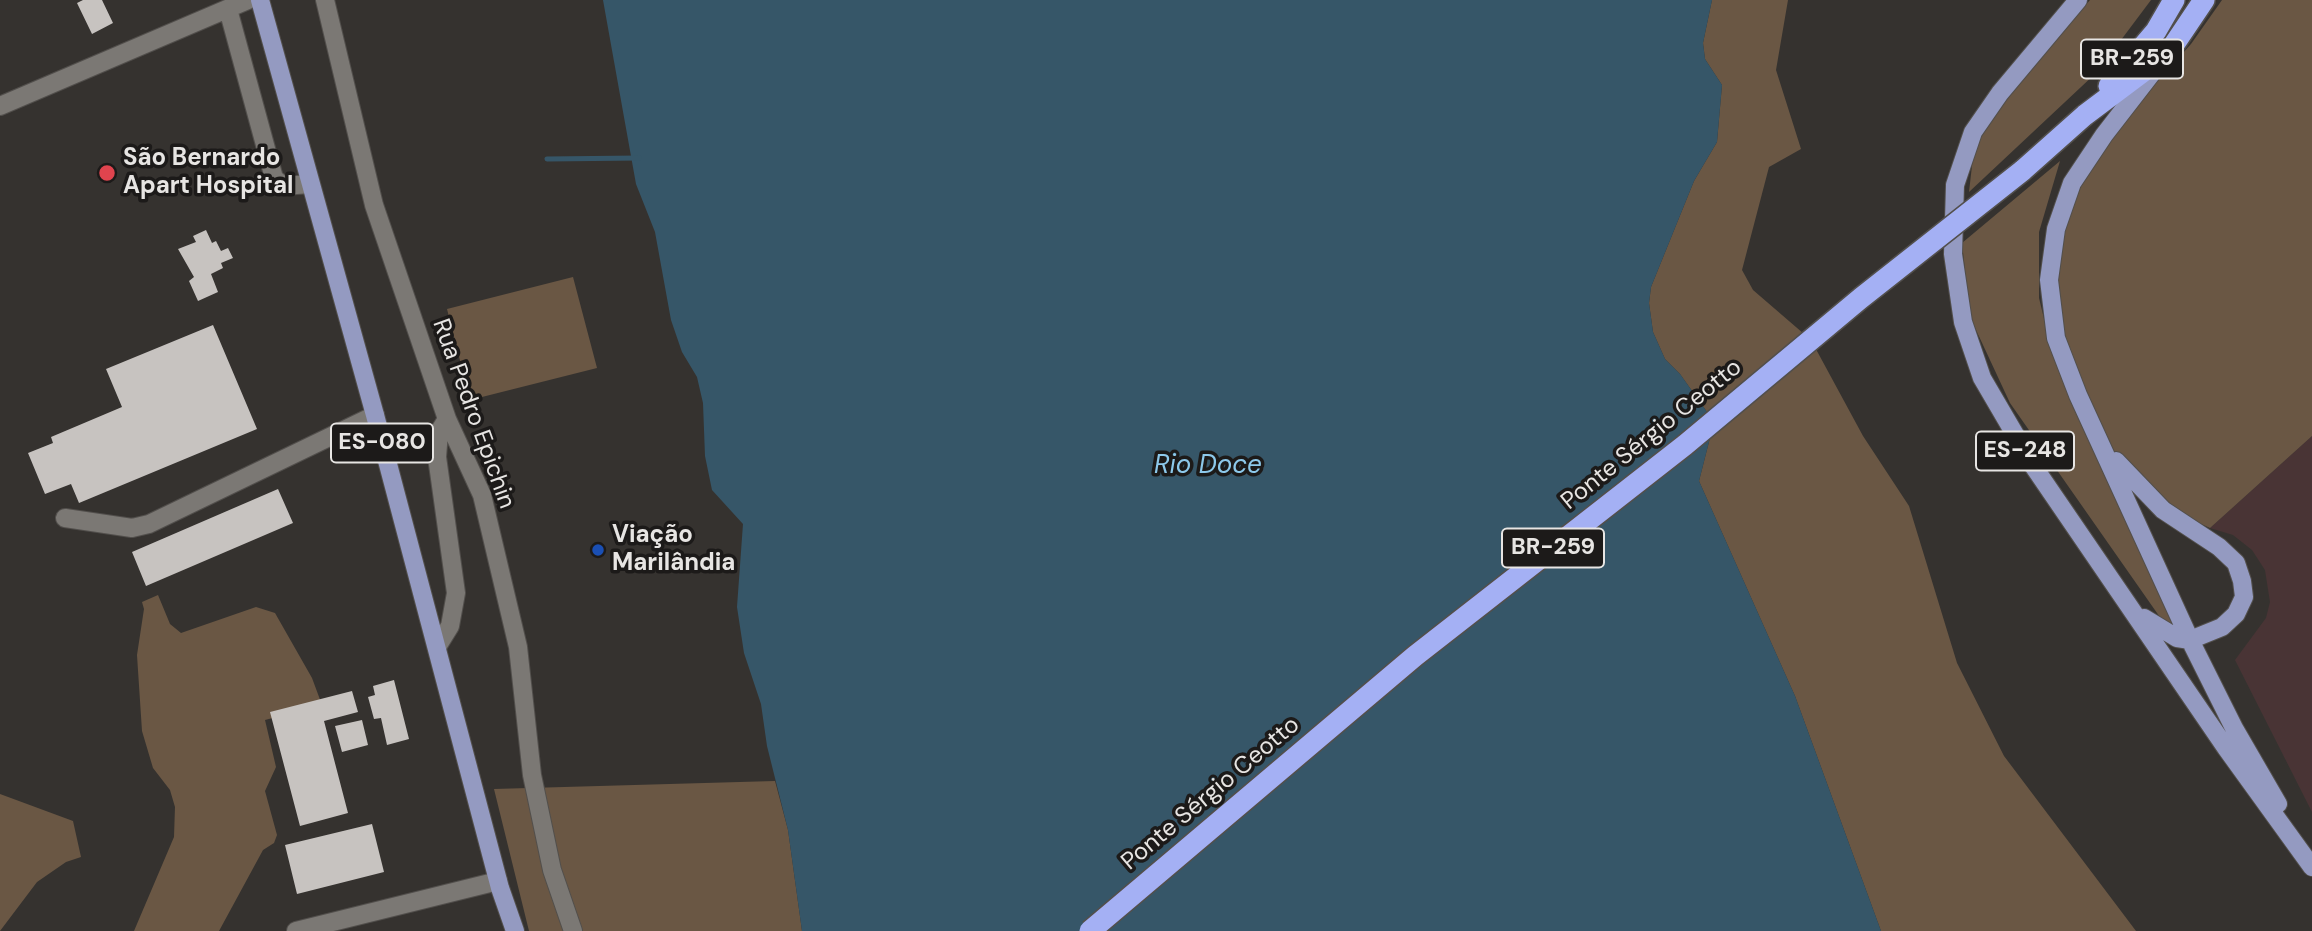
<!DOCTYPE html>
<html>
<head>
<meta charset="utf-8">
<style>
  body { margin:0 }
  canvas { display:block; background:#35322f }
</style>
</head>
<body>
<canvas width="2312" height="931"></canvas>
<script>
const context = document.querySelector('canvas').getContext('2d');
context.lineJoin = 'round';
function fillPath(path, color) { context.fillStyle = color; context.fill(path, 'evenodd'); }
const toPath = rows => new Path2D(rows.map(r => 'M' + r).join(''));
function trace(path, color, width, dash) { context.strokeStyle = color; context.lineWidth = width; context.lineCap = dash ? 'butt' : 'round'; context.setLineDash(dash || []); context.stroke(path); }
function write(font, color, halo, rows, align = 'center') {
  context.font = font + ' "DM Sans",sans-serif'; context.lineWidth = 7; context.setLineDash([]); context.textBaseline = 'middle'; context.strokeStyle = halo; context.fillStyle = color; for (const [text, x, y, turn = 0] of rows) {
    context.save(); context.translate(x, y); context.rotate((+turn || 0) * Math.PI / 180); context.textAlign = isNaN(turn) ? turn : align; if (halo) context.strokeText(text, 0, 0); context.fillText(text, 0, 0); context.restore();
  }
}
fillPath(toPath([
  [2312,436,2312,812,2235,660,2266,618,2270,602,2265,570,2252,550,2233,535,2210,528]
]), '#493435');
fillPath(toPath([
  [1712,0,1788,0,1776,70,1801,149,1769,167,1742,270,1753,290,1811,340,1863,436,1909,506,1957,663,2004,756,2136,931,1881,931,1795,696,1699,481,1713,426,1712,419,1680,374,1665,359,1653,332,1649,303,1651,287,1694,181,1717,142,1722,85,1705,59,1703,43],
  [2090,0,2151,0,2097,72,1969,192,1973,157,1987,117],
  [2222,0,2312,0,2312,436,2210,528,2186,517,2118,462,2066,352,2056,304,2060,239,2082,182,2134,107,2191,44],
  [2060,161,2039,232,2039,298,2053,356,2176,626,2164,623,2010,403,1970,317,1962,243],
  [573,277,597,368,470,400,447,309],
  [158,595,170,624,181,633,256,607,275,613,312,678,322,705,265,720,276,767,265,791,277,835,274,843,263,850,219,931,134,931,174,837,175,807,170,790,153,768,142,731,137,655,144,609,142,602],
  [775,781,788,830,802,931,529,931,494,789],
  [0,794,73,821,81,857,66,862,37,882,0,931]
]), '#6a5744');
fillPath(toPath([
  [603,0,1712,0,1703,43,1705,59,1722,85,1717,142,1694,181,1651,287,1649,303,1653,332,1665,359,1680,374,1712,419,1713,426,1699,481,1795,696,1881,931,802,931,788,830,767,746,761,704,744,653,737,607,743,524,712,490,705,456,703,403,697,377,682,352,671,320,655,232,636,184]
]), '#365668');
trace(toPath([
  [547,159,639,158]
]), '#365668', 5);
fillPath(toPath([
  [83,0,102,0,113,23,92,34,77,3],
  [206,230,212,243,216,241,221,251,228,248,233,258,221,263,223,268,211,274,218,292,198,301,189,281,194,277,178,249,196,242,193,236],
  [213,325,257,429,79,503,71,484,45,494,28,453,53,443,51,437,122,407,106,369],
  [278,489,293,523,146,586,132,552],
  [394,680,409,739,387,745,381,718,374,719,368,697,375,695,373,686],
  [352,691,358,712,324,721,348,813,300,826,270,712],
  [362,720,368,745,342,752,335,726],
  [372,824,384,872,297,894,285,845]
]), '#c7c3c0');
const minor = toPath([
  [325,0,374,205,447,419,482,495,518,647,532,775,552,870,573,931],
  [228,9,274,178,283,186,310,184],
  [0,106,248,0],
  [65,518,132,528,149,524,375,415],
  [437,647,450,626,456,593,437,457,439,432,447,419],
  [296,931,498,881]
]);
const major = toPath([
  [260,0,375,415,500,888,515,931],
  [2078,0,2000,93,1973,132,1955,185,1953,254,1963,322,1982,378,2034,467,2226,748,2312,867],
  [2159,64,2104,135,2072,183,2056,229,2049,280,2056,338,2078,395,2190,640,2234,728,2278,804],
  [2116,461,2163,510,2219,547,2236,563,2242,581,2244,597,2236,614,2222,627,2190,640,2177,638,2144,618]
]);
const highway = toPath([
  [2109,86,2156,31,2174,0],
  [2022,171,2085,115,2169,52,2204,0]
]);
trace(minor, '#524f4c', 20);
trace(major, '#524f4c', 20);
trace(highway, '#524f4c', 24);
trace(minor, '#7b7874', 18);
trace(major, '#949ac1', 18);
trace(highway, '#a4b0f4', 21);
const highwayBridge = toPath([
  [1090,931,1415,656,1685,445,1861,298,2022,171]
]);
trace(highwayBridge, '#524f4c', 24, []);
trace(highwayBridge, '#a4b0f4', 21);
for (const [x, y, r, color] of [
  [107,173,9,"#e0444e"],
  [598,550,7,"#1a4fb4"]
]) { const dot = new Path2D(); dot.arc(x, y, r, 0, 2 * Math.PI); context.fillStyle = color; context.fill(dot); trace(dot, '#1c1a19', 2.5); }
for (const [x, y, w] of [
  [2132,59,102],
  [382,443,102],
  [2025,451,98],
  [1553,548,102]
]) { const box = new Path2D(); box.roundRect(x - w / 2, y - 19.5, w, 39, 5); context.fillStyle = '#1c1a19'; context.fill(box); trace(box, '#e7e5e3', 2); }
write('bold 23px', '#e7e5e3', null, [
  ["BR-259",2132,59],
  ["ES-080",382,443],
  ["ES-248",2025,451],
  ["BR-259",1553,548]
]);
write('bold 24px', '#e7e5e3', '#1c1a19', [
  ["São Bernardo",123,159],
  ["Apart Hospital",123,187],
  ["Viação",612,536],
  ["Marilândia",612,564]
], 'left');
write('24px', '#e7e5e3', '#1c1a19', [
  ["Rua Pedro Epichin",473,414,70],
  ["Ponte Sérgio Ceotto",1652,435,-39],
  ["Ponte Sérgio Ceotto",1211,794,-40]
]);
write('italic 26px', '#8dc9eb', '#1c1a19', [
  ["Rio Doce",1208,466]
]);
</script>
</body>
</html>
